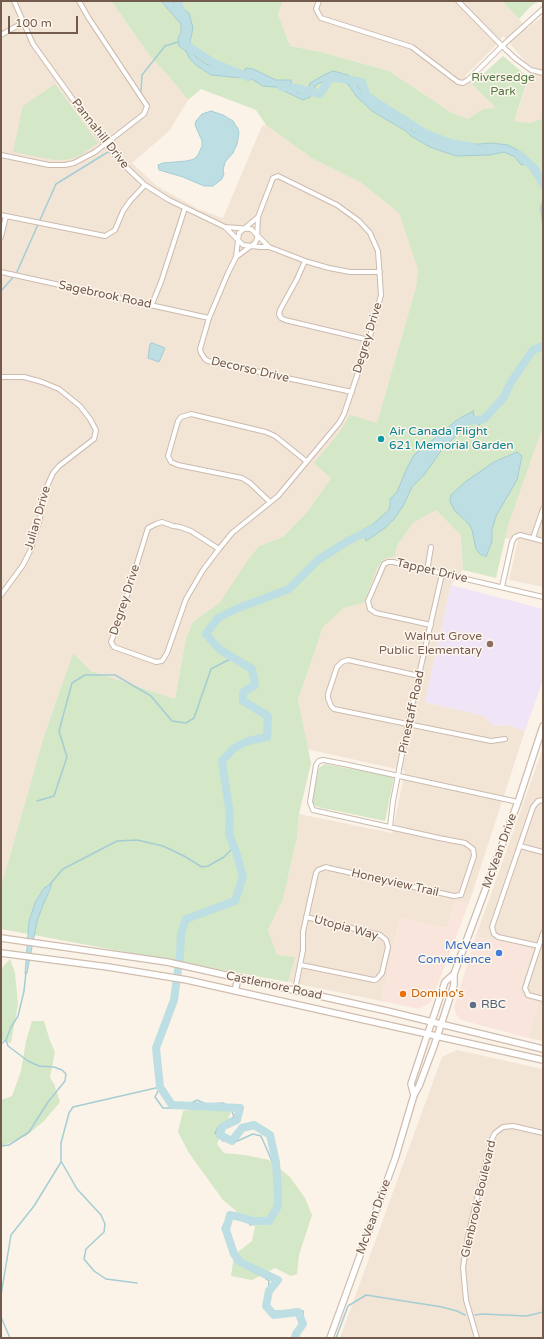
<!DOCTYPE html>
<html>
<head>
<meta charset="utf-8">
<style>
  body { margin:0 }
  #map { position:relative; width:544px; height:1339px; overflow:hidden; background:#fbf3e7; font-family:"Varela Round",sans-serif }
  canvas { display:block }
  .frame { position:absolute; inset:0; border:2px solid #725a4d; pointer-events:none }
  .scale { position:absolute; left:8px; top:16px; width:70px; height:18px; box-sizing:border-box; border:2px solid #725a4d; border-top:0; padding-left:5px; font-size:12px; line-height:14px; white-space:nowrap; color:#725a4d; -webkit-text-stroke:3px #fef7ed; paint-order:stroke }
</style>
</head>
<body>
<div id="map">
<canvas width="544" height="1339"></canvas>
<div class="frame"></div>
<div class="scale">100 m</div>
</div>
<script>
const context = document.querySelector('canvas').getContext('2d');
context.lineJoin = 'round';
function fillPath(path, color) { context.fillStyle = color; context.fill(path, 'evenodd'); }
const toPath = rows => new Path2D(rows.map(r => 'M' + r).join(''));
function trace(path, color, width, dash) { context.strokeStyle = color; context.lineWidth = width; context.lineCap = dash ? 'butt' : 'round'; context.setLineDash(dash || []); context.stroke(path); }
function write(font, color, halo, rows, align = 'center') {
  context.font = font + ' "Varela Round",sans-serif'; context.lineWidth = 3; context.setLineDash([]); context.textBaseline = 'middle'; context.strokeStyle = halo; context.fillStyle = color; for (const [text, x, y, turn = 0] of rows) {
    context.save(); context.translate(x, y); context.rotate((+turn || 0) * Math.PI / 180); context.textAlign = isNaN(turn) ? turn : align; if (halo) context.strokeText(text, 0, 0); context.fillText(text, 0, 0); context.restore();
  }
}
fillPath(toPath([
  [1,1,111,1,150,56,167,74,188,100,169,131,132,163,157,186,198,209,223,218,262,126,266,125,313,159,360,182,399,213,418,270,416,287,377,423,331,478,307,512,283,537,259,546,249,558,220,602,193,622,186,638,175,699,91,671,73,653,44,736,1,887],
  [283,1,502,1,528,29,533,23,543,17,543,118,531,123,514,121,533,67,525,61,503,36,494,47,465,76,497,108,483,109,468,120,452,113,389,71,321,52,290,46,278,14],
  [541,432,543,432,543,587,509,580,518,540,505,538,508,526],
  [436,510,462,535,463,570,451,585,425,702,484,716,493,726,508,725,525,731,469,903,456,902,446,928,400,918,381,1001,288,982,294,957,277,955,268,930,283,899,297,837,299,814,392,833,405,771,307,749,298,700,323,627,344,608,364,603,377,568,384,559,395,555,397,546,413,523],
  [543,748,543,1041,528,1038,538,1003,523,998,519,991,532,949,476,936],
  [457,1050,543,1069,543,1338,340,1338,442,1057]
]), '#f2e5d6');
fillPath(toPath([
  [456,901,469,903,431,1002,419,1009,381,1001,400,918,446,928],
  [476,936,532,949,519,989,520,993,523,998,539,1003,528,1038,465,1021,460,1019,456,1014,454,1007]
]), '#fae5dc');
fillPath(toPath([
  [451,585,543,609,543,680,525,731,508,725,493,726,484,716,425,702]
]), '#f0e4f7');
fillPath(toPath([
  [111,1,283,1,278,14,290,46,321,52,389,71,452,113,468,119,483,109,496,108,472,84,503,56,522,72,529,76,514,121,531,123,543,118,543,432,541,432,508,526,496,578,463,570,461,535,436,510,413,523,397,546,395,556,384,559,377,568,364,603,344,608,323,627,298,700,311,763,299,814,297,837,283,899,268,930,277,955,295,957,288,982,1,929,1,887,44,736,73,653,91,671,175,699,186,638,193,622,220,602,249,558,259,546,283,537,307,512,331,478,314,463,339,433,350,415,377,423,416,287,418,270,399,213,360,182,313,159,266,125,256,110,201,89,188,100,167,74,150,56],
  [502,1,539,1,531,6,519,19],
  [55,84,98,143,81,155,74,158,64,160,54,160,13,152,23,106],
  [325,764,394,777,385,821,318,807,314,805,312,801,319,768],
  [10,959,15,973,18,1004,11,1043,1,1040,1,969],
  [32,1021,44,1021,50,1041,55,1052,50,1078,54,1084,60,1102,44,1121,26,1136,1,1146,1,1100,12,1096,21,1071,26,1041],
  [206,1106,232,1110,217,1144,224,1153,245,1155,269,1160,290,1177,305,1198,312,1215,299,1255,297,1274,291,1276,275,1268,252,1280,231,1276,234,1255,252,1241,255,1227,223,1200,189,1153,178,1132,183,1111]
]), '#d4e7c6');
const water = toPath([
  [161,1,171,1,189,13,193,28,190,42,192,49,195,56,206,64,238,74,244,71,246,68,253,69,276,80,291,80,292,88,297,93,304,93,308,91,310,83,326,74,333,71,348,75,351,77,364,95,376,104,411,125,411,129,413,132,420,132,435,141,454,146,491,143,508,145,519,151,526,160,527,164,521,165,515,157,504,152,490,155,456,156,430,147,411,136,406,131,372,111,356,96,348,84,339,79,331,80,319,83,316,85,310,97,303,100,276,87,263,86,252,79,211,75,196,65,190,59,186,51,179,46,178,38,181,33,181,24,161,1],
  [211,111,223,115,233,121,238,129,239,133,237,144,233,153,225,162,223,170,224,174,222,179,213,186,204,186,183,177,159,170,158,165,163,163,187,161,194,159,198,155,202,146,202,141,195,125,196,121,202,114,211,111],
  [152,343,165,348,159,362,148,358,150,344,152,343],
  [473,411,474,416,466,427,443,448,424,475,412,487,403,506,394,519,385,528,366,541,362,530,372,525,389,510,390,505,390,499,397,492,407,468,414,455,457,420,473,411],
  [517,452,522,456,517,480,496,516,492,530,492,541,486,557,484,555,481,555,479,553,476,549,472,530,469,524,454,510,450,501,451,495,465,482,494,462,517,452],
  [51,884,51,887,43,905,37,921,27,973,25,974,29,921,35,903,44,888,51,884]
]);
fillPath(water, '#bddee3');
trace(water, '#a4cdd4', 1);
trace(toPath([
  [141,91,142,75,165,46,178,42],
  [527,164,543,187],
  [543,201,541,208,543,227],
  [1,291,16,274,56,184,108,152],
  [466,427,474,429,504,402,510,383,519,365,530,354,543,347],
  [37,801,54,796,67,757,59,731,72,683,85,675,115,675,151,696,172,721,186,723,194,718,211,669,234,657],
  [50,884,63,869,117,841,137,840,163,846,184,856,202,867,208,866,224,857,234,847],
  [1,1044,6,1040,11,1027,18,1016,24,991,26,972],
  [160,1087,155,1097,163,1108,182,1108,197,1100,206,1104,223,1103,231,1108,234,1117,219,1126,215,1133,223,1141,235,1142,253,1134,261,1136,275,1168,277,1181,276,1206,274,1217,267,1222,250,1225,249,1220,235,1217,225,1222,222,1229,240,1261,248,1269,264,1277,269,1281,267,1307,271,1311,303,1311,303,1321,298,1327,297,1338],
  [1,1146,9,1145,29,1132,48,1102,65,1081,66,1074,62,1070,54,1067,39,1066,28,1061,8,1046,6,1040],
  [137,1283,106,1279,94,1271,84,1259,86,1249,104,1232,105,1224,101,1215,77,1189,61,1161,61,1143,69,1113,73,1107,160,1087],
  [1,1295,11,1235,34,1206,61,1162],
  [475,1315,482,1314,527,1316,543,1312],
  [1,1317,10,1338],
  [336,1338,348,1306,366,1295,442,1307,457,1311,465,1315]
]), '#a4cdd4', 1.5);
trace(toPath([
  [178,1,182,17],
  [185,40,185,44,214,63,248,77],
  [281,87,296,88,320,94,331,77,362,82,367,96,425,133,450,143,474,147],
  [520,155,535,169,543,184],
  [462,422,484,419,504,397,511,382,533,350,543,346],
  [295,1338,296,1334,303,1324,298,1312,274,1315,266,1306,269,1291,278,1280,240,1262,234,1254,226,1230,230,1215,240,1217,252,1221,269,1221,278,1206,278,1191,276,1162,270,1135,254,1125,242,1128,232,1141,220,1135,222,1127,237,1120,240,1108,172,1105,160,1087,156,1048,174,1000,180,955,181,934,186,919,235,901,243,877,237,855,229,834,230,815,222,761,234,748,248,741,267,737,268,716,243,701,243,692,255,685,252,669,219,649,206,634,218,618,236,609,289,589,318,560,348,541,372,529]
]), '#bddee3', 8);
const street = toPath([
  [14,1,33,44,105,144,125,166,145,185,169,200,225,227,243,245,260,247,269,247],
  [319,1,316,9,321,18,412,47,458,82,463,83,468,80,502,46,543,9],
  [458,1,502,46,516,59,531,70,543,73],
  [1,35,24,22],
  [1,155,49,165,65,165,74,163,95,152,144,114,147,106,88,17,79,1],
  [1,215,105,236,115,230,123,211,130,201,145,185],
  [225,227,251,229,269,247,308,262,329,268,350,272,380,272],
  [1,237,6,216],
  [236,257,239,233,258,217],
  [305,261,297,279,280,310,279,314,281,318,285,320,369,340],
  [1,272,209,318],
  [152,304,161,282,185,208],
  [1,377,24,377,42,382,59,389,80,406,90,419,96,430,94,439,59,466,53,473,44,493,40,518,31,549,23,565,1,595],
  [270,502,250,483,242,478,178,465,171,462,168,456,178,421,181,417,191,414,266,432,275,436,306,461],
  [533,538,543,509],
  [219,549,203,570,186,599,167,653,162,661,156,662,114,647,111,642,120,618,148,528,156,524,162,522,173,526,180,527,191,531,219,549,232,533,278,496,339,423,344,414,369,340,381,295,378,251,370,233,359,221,337,205,278,176,273,178,258,217,257,239,255,243,236,257,228,273,209,318,200,349,201,353,205,359,208,361,352,392],
  [427,571,431,547],
  [502,587,512,542,515,537,520,535,543,541],
  [431,625,376,613,370,609,368,601,384,564,388,562,393,562,543,597],
  [419,676,348,660,342,662,337,667,328,694,328,698,331,706,334,709,491,741,505,739],
  [390,827,393,801,408,723,442,574],
  [520,846,543,852],
  [543,933,525,988,528,995,543,999],
  [539,946,498,937,494,934,492,927,533,807,538,801,543,800],
  [301,965,374,980,377,979,382,973,388,947,386,940,380,935,306,917],
  [295,990,303,950,303,932,316,873,318,870,326,867,329,868,454,896,461,895,474,856,473,849,465,843,439,838,313,810,310,802,316,765,319,761,323,760,344,764,518,802],
  [477,1338,466,1300,463,1267,468,1236,491,1141,495,1133,503,1127,513,1126,543,1133]
]);
const secondary = toPath([
  [1,938,167,962,387,1011,543,1049],
  [1,953,108,967,187,980,543,1060],
  [235,991,238,978],
  [414,1095,411,1084,445,982,454,974],
  [330,1338,395,1159,414,1095,419,1086,434,1046,454,985,454,974,518,802,543,726]
]);
trace(street, '#ccbbae', 6);
trace(secondary, '#d0bdaf', 8);
trace(street, '#fff', 4);
trace(secondary, '#fff', 5.5);
for (const [x, y, r, color] of [
  [381,439,4,"#0f9aa8"],
  [490,644,4,"#8d6e63"],
  [499,953,4,"#3f7fe0"],
  [403,994,4,"#e8710a"],
  [473,1005,4,"#5c6f8a"]
]) { const dot = new Path2D(); dot.arc(x, y, r, 0, 2 * Math.PI); context.fillStyle = color; context.fill(dot); trace(dot, '#fef7ed', 1.5); }
write('12px', '#557846', '#fef7ed', [
  ["Riversedge",503,78],
  ["Park",503,92]
]);
write('12px', '#725a4d', '#fef7ed', [
  ["Pannahill Drive",100,134,52],
  ["Sagebrook Road",105,295,12],
  ["Degrey Drive",368,338,-73],
  ["Decorso Drive",250,370,13],
  ["Julian Drive",38,518,-74],
  ["Tappet Drive",432,571,13],
  ["Degrey Drive",125,600,-72],
  ["Pinestaff Road",412,712,-78],
  ["McVean Drive",500,851,-70],
  ["Honeyview Trail",395,883,13],
  ["Utopia Way",346,928,15],
  ["Castlemore Road",274,986,12],
  ["Glenbrook Boulevard",479,1199,-77],
  ["McVean Drive",374,1217,-70]
]);
write('12px', '#0d838f', '#fef7ed', [
  ["Air Canada Flight",389,432],
  ["621 Memorial Garden",389,446]
], 'left');
write('12px', '#785e54', '#fef7ed', [
  ["Walnut Grove",482,637],
  ["Public Elementary",482,651]
], 'right');
write('12px', '#366cbe', '#fef7ed', [
  ["McVean",491,946],
  ["Convenience",491,960]
], 'right');
write('12px', '#c56008', '#fef7ed', [
  ["Domino's",411,994]
], 'left');
write('12px', '#4e5e75', '#fef7ed', [
  ["RBC",481,1005]
], 'left');
</script>
</body>
</html>
